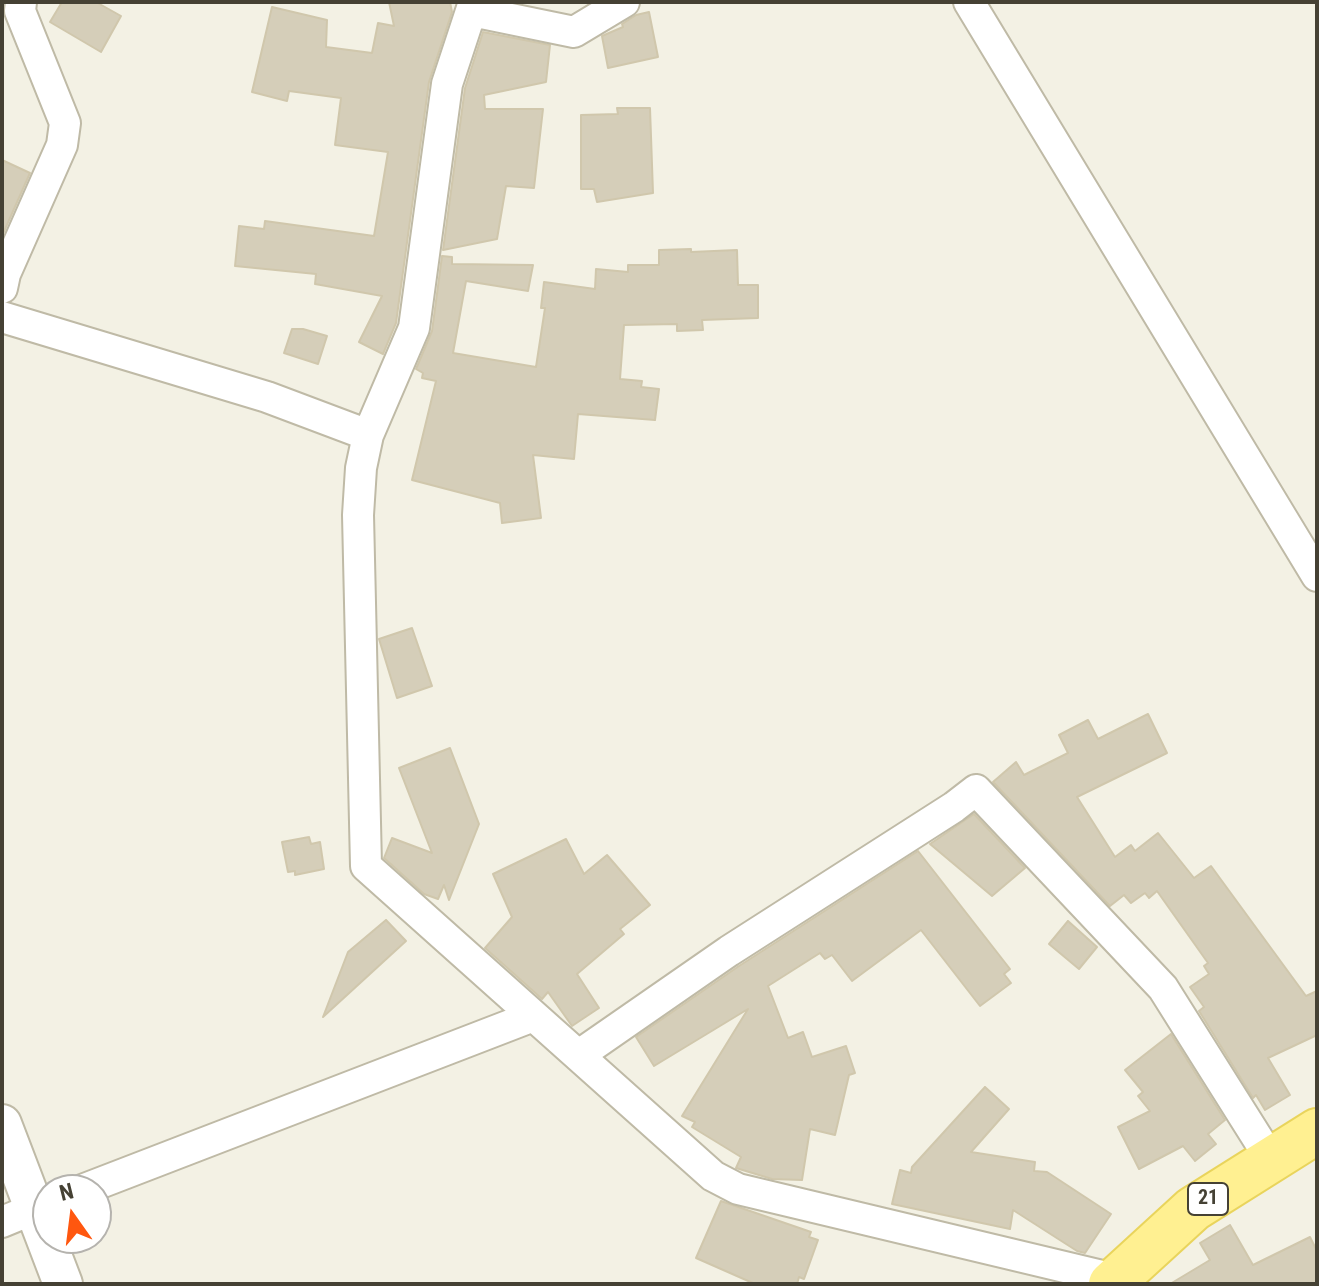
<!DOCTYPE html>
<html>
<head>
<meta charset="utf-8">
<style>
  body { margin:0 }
  #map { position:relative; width:1319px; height:1286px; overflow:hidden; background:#f3f1e4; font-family:"Roboto Condensed",sans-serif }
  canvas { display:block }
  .frame { position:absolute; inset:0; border:4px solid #454134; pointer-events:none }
  .north { position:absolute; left:32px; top:1174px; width:80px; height:80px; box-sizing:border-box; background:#fff; border:2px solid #b5b3ae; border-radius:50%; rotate:346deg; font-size:22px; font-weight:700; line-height:32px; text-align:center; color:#454134 }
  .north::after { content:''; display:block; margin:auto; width:28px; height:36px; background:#ff570f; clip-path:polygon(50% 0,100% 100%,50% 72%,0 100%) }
</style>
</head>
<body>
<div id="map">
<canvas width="1319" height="1286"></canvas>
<div class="frame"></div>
<div class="north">N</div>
</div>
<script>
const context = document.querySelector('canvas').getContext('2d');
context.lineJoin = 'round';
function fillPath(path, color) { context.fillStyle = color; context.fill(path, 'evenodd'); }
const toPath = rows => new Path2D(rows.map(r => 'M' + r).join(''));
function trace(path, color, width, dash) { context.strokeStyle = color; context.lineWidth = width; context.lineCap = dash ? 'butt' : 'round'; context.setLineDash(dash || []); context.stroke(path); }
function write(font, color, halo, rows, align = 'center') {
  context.font = font + ' "Roboto Condensed",sans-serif'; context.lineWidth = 7; context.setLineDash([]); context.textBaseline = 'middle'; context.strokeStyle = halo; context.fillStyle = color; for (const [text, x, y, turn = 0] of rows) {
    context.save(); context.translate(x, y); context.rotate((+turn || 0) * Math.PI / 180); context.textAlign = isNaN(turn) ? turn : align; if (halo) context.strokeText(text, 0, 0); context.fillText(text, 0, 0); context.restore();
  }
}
const building = toPath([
  [62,2,96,2,121,16,101,52,50,22,62,2],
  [389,2,450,2,452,12,429,82,396,323,383,354,359,342,382,296,315,284,316,274,235,266,239,226,264,229,265,221,374,236,388,152,335,145,341,98,289,91,287,101,252,92,272,7,327,20,326,47,372,53,378,23,394,26,389,2],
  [649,12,658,57,608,68,602,36,623,27,622,24,636,15,649,12],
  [483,32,550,45,546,82,484,95,485,109,543,109,534,188,506,186,497,239,443,250,465,88,483,32],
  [617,108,650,108,653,193,597,202,594,189,581,189,581,115,618,114,617,108],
  [2,160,30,173,2,236,2,160],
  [691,249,691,252,737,250,738,285,758,285,758,318,702,320,703,330,677,331,677,324,624,325,620,379,642,381,641,387,659,389,655,420,578,414,574,459,533,455,541,518,502,523,500,503,412,480,436,381,422,378,423,373,416,369,432,331,442,256,452,257,452,264,533,265,528,291,466,281,453,353,536,367,545,308,541,308,544,282,595,289,596,269,628,272,628,265,659,265,659,250,691,249],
  [292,329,303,329,327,336,318,364,284,353,292,329],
  [412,628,432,686,397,698,379,639,412,628],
  [1148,714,1167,753,1077,797,1115,857,1131,845,1135,851,1158,833,1194,878,1211,866,1306,996,1317,991,1317,1035,1268,1058,1290,1095,1265,1110,1256,1095,1253,1098,1199,1011,1204,1007,1190,987,1209,974,1204,966,1208,963,1157,891,1149,898,1145,893,1131,903,1124,895,1110,906,993,782,1016,762,1024,775,1068,753,1059,735,1088,720,1098,739,1148,714],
  [450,748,479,824,449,900,444,885,438,899,424,894,384,858,392,838,432,853,399,768,450,748],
  [974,814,1025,868,992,896,930,844,974,814],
  [309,837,311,844,320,842,324,869,295,875,295,871,288,872,282,842,309,837],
  [566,839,584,874,607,855,650,905,620,929,624,934,577,974,599,1008,572,1026,548,992,542,999,485,948,512,917,493,874,566,839],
  [918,851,1010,969,1004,974,1011,983,980,1006,921,930,852,981,832,955,825,959,820,953,768,986,788,1038,803,1032,812,1057,846,1046,855,1073,849,1075,835,1135,810,1129,802,1180,772,1179,736,1168,741,1157,692,1127,695,1122,682,1116,748,1009,654,1066,636,1037,739,966,918,851],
  [386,920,406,941,323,1017,348,952,386,920],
  [1068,921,1097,947,1079,969,1049,944,1068,921],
  [1171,1034,1225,1120,1208,1134,1216,1144,1195,1161,1183,1146,1139,1169,1118,1127,1150,1111,1138,1096,1143,1092,1125,1070,1171,1034],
  [985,1087,1009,1109,971,1152,1035,1162,1034,1171,1047,1172,1111,1214,1085,1253,1077,1251,1013,1210,1010,1229,892,1204,900,1170,911,1173,912,1167,985,1087],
  [721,1201,811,1232,809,1237,818,1240,804,1279,799,1277,797,1284,755,1284,696,1258,721,1201],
  [1230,1225,1253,1265,1310,1237,1317,1251,1317,1284,1170,1284,1210,1260,1200,1243,1230,1225]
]);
fillPath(building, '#d5ceb9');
trace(building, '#d0c7ac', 2);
const minor = toPath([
  [474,2,447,84,414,328,368,435,361,468,358,515,366,866,713,1176,738,1189,1115,1279],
  [969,2,1317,576],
  [472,11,574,32,624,2],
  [2,288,5,274,62,145,65,123,20,11,21,2],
  [2,317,267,397,368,435],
  [579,1055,729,951,954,807,976,790,1163,988,1270,1158],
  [82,1190,531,1017],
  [2,1222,48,1203]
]);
const tertiary = toPath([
  [2,1124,63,1284]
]);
const primary = toPath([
  [1111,1284,1193,1209,1317,1131]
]);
trace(minor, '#bfbaa6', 34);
trace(tertiary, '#bfbaa6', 42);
trace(primary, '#e9d45c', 48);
trace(minor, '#fff', 30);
trace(tertiary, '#fff', 38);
trace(primary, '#fff091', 44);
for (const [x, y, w] of [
  [1208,1199,40]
]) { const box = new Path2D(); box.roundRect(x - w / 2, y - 16, w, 32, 6); context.fillStyle = '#fff'; context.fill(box); trace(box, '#454134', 2); }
write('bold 20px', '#454134', null, [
  ["21",1208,1199]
]);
</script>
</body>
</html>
